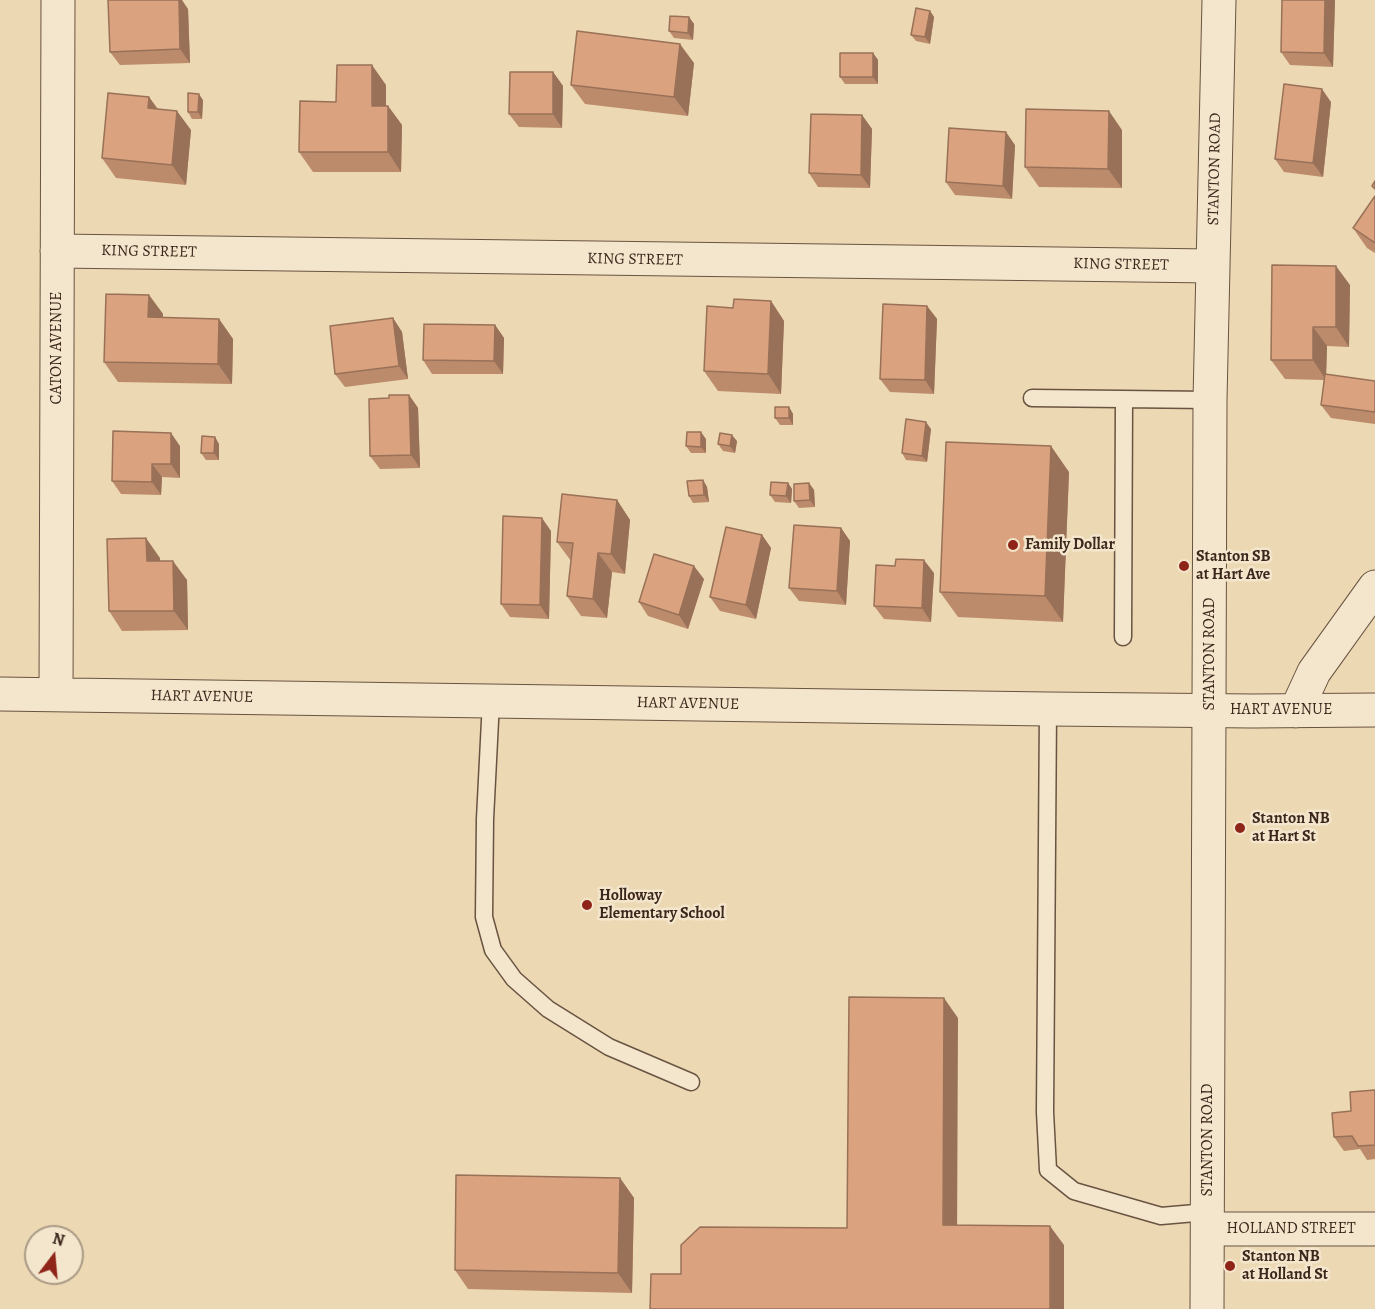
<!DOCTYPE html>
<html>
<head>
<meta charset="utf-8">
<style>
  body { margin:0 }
  #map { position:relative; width:1375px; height:1309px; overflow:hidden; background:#ecd8b2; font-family:Alegreya,serif }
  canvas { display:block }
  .north { position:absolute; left:24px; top:1225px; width:60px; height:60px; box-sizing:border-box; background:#f3e6cd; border:2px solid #aa9a86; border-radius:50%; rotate:16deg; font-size:16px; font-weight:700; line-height:24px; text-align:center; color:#3d271c }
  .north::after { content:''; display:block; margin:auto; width:21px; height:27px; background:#8f2418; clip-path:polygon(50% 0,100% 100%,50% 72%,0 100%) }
</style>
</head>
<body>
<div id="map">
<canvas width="1375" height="1309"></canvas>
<div class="north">N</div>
</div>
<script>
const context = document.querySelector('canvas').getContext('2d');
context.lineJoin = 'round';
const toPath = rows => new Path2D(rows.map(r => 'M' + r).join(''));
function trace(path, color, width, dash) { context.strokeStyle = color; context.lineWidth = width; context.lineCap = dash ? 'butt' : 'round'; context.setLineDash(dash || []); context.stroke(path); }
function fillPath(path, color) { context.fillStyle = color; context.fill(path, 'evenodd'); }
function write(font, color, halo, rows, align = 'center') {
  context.font = font + ' Alegreya,serif'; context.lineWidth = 5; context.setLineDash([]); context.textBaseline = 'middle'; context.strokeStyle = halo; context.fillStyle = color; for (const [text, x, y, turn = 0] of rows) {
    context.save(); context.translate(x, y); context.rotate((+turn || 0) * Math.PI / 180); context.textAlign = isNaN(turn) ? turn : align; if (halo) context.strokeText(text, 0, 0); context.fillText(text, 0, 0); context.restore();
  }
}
const service = toPath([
  [1032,398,1210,400],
  [1123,637,1124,400],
  [491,701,485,819,484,917,493,950,514,979,548,1009,609,1047,691,1082],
  [1048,709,1045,1112,1048,1170,1074,1191,1161,1216,1207,1212]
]);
const minor = toPath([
  [57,251,1212,266],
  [0,694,1048,709,1253,711,1375,710],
  [56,695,58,0],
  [1296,711,1314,672,1375,587],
  [1208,1229,1375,1229]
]);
const tertiary = toPath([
  [1207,1309,1210,400,1219,0]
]);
trace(service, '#695342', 19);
trace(minor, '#695342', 35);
trace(tertiary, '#695342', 35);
trace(service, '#f3e6cd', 16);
trace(minor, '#f3e6cd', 33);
trace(tertiary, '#f3e6cd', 33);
fillPath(toPath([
  [1282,0,1335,0,1333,67,1290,65,1281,52],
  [188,9,190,63,120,65,110,52],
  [930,11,934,17,930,44,916,41,911,35],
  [689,17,694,24,693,40,674,38,669,31],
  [873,53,878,60,878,84,845,84,840,77],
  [694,63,688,116,585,104,571,85],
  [553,72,563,86,562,128,519,127,509,114],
  [386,85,386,106,388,106,402,125,401,172,313,172,299,152,336,102],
  [149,97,158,109,191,130,186,185,116,178,102,158],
  [203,100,202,119,192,119,188,112],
  [1331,102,1323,177,1284,172,1275,159],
  [862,115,872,129,870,188,818,187,809,173],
  [1122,130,1122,188,1039,187,1025,167],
  [1015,145,1012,199,955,195,946,182],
  [1375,196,1375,253,1367,248,1353,228],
  [1350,285,1349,347,1327,346,1326,375,1375,381,1375,424,1331,418,1321,405,1324,380,1285,379,1271,360],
  [149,295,163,314,163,318,219,319,233,339,232,384,118,382,104,362],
  [771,301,784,321,781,394,718,391,704,371],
  [927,306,937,319,934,394,890,392,880,379],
  [393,318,402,332,408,379,345,387,335,374],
  [495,325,504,338,503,374,432,374,423,360],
  [409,395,418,408,420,468,380,469,370,456],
  [789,407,793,414,793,425,780,425,775,418],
  [931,429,927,462,906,460,902,453],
  [215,437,219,444,219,460,206,460,201,453],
  [706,439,706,453,691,453,686,446],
  [737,441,735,453,723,451,718,444],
  [180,446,180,478,162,477,161,495,121,494,112,481],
  [1069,472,1063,622,958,617,940,592],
  [703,480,707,487,709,502,693,503,689,496],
  [788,483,792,489,791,503,775,502,770,495],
  [809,483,814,490,815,507,799,508,794,501],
  [617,500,630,520,625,574,612,572,607,618,581,616,567,596,571,561,557,542],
  [841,528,850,541,846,605,799,601,789,588],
  [551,531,549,619,510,617,501,604],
  [762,535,771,548,756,619,720,611,710,597],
  [160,558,160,561,187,580,188,630,122,631,109,611],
  [895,566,934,573,931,622,884,619,874,606],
  [704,579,688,629,648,616,639,602],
  [1375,1090,1375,1159,1367,1160,1360,1149,1344,1151,1334,1137,1351,1111],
  [620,1178,634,1198,632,1293,468,1289,455,1270]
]), '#bb8b6c');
fillPath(toPath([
  [179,0,182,0,188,9,190,63,180,49],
  [1325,0,1335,0,1333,67,1324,53],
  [930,11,934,17,930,44,925,37],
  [689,17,694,24,693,40,688,33],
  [680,44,694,63,688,116,674,97],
  [873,53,878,60,878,84,873,77],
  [372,65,386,85,386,125,372,106],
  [553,72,563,86,562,128,553,114],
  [1322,89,1331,102,1323,177,1313,163],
  [199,94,203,100,202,119,198,112],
  [149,97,163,117,148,108],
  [388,106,402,125,401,172,388,152],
  [177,111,191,130,186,185,172,165],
  [1109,111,1122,130,1122,188,1108,169],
  [862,115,872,129,870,188,861,175],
  [1006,132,1015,145,1012,199,1003,186],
  [1336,266,1350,285,1349,347,1336,327],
  [149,295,163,314,162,337,148,317],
  [771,301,784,321,781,394,768,374],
  [927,306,937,319,934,394,925,380],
  [393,318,402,332,408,379,399,366],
  [219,319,233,339,232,384,218,364],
  [495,325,504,338,503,374,494,361],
  [1313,327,1327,346,1326,380,1313,360],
  [409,395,418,408,420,468,411,455],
  [789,407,793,414,793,425,789,418],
  [926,422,931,429,927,462,922,456],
  [701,432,706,439,706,453,701,447],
  [171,433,180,446,180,478,171,464],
  [732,435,737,441,735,453,730,446],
  [215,437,219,444,219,460,214,453],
  [1051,446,1069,472,1063,622,1045,596],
  [152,464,162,477,161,495,152,482],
  [703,480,707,487,709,502,704,495],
  [788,483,792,489,791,503,786,496],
  [809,483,814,490,815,507,810,500],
  [617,500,630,520,625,574,611,554],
  [542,518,551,531,549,619,540,605],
  [841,528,850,541,846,605,837,591],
  [762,535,771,548,756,619,746,605],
  [146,538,160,558,160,581,147,561],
  [598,553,612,572,607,618,593,599],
  [924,560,934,573,931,622,922,608],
  [173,561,187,580,188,630,174,611],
  [694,566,704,579,688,629,679,615],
  [944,998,958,1018,957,1244,943,1225],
  [620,1178,634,1198,632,1293,618,1273],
  [1050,1226,1064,1245,1064,1309,1050,1309]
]), '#997158');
const building = toPath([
  [108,0,179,0,180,49,110,52,108,0],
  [1282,0,1325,0,1324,53,1281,52,1282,0],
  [916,8,930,11,925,37,911,35,916,8],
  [670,16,689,17,688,33,669,31,670,16],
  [577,31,680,44,674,97,571,85,577,31],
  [840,53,873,53,873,77,840,77,840,53],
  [337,65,372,65,372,106,388,106,388,152,299,152,300,101,336,102,337,65],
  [510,72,553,72,553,114,509,114,510,72],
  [1284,84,1322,89,1313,163,1275,159,1284,84],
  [108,93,149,97,148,108,177,111,172,165,102,158,108,93],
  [188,93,199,94,198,112,188,112,188,93],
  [1026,109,1109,111,1108,169,1025,167,1026,109],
  [811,114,862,115,861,175,809,173,811,114],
  [949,128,1006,132,1003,186,946,182,949,128],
  [1375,181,1375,189,1372,186,1375,181],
  [1375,196,1375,243,1353,228,1375,196],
  [1272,265,1336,266,1336,327,1313,327,1313,360,1271,360,1272,265],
  [106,294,149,295,148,317,219,319,218,364,104,362,106,294],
  [734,299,771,301,768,374,704,371,707,306,733,308,734,299],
  [883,304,927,306,925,380,880,379,883,304],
  [393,318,399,366,335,374,330,326,393,318],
  [424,324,495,325,494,361,423,360,424,324],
  [1325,374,1375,381,1375,412,1321,405,1325,374],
  [389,395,409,395,411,455,370,456,369,399,389,398,389,395],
  [775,407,789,407,789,418,775,418,775,407],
  [906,419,926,422,922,456,902,453,906,419],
  [113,431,171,433,171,464,152,464,152,482,112,481,113,431],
  [687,432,701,432,701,447,686,446,687,432],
  [720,433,732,435,730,446,718,444,720,433],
  [202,436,215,437,214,453,201,453,202,436],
  [946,442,1051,446,1045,596,940,592,946,442],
  [703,480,704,495,689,496,687,481,703,480],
  [771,482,788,483,786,496,770,495,771,482],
  [809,483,810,500,794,501,794,484,809,483],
  [562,494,617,500,611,554,598,553,593,599,567,596,573,543,557,542,562,494],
  [503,516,542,518,540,605,501,604,503,516],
  [794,525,841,528,837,591,789,588,794,525],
  [726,527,762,535,746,605,710,597,726,527],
  [146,538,147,561,173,561,174,611,109,611,107,539,146,538],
  [654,554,694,566,679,615,639,602,654,554],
  [896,559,924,560,922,608,874,606,876,565,895,566,896,559],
  [849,997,944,998,943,1225,1050,1226,1050,1309,650,1309,651,1274,681,1274,681,1245,700,1227,847,1228,849,997],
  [1375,1090,1375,1145,1358,1146,1352,1136,1334,1137,1332,1113,1351,1111,1350,1092,1375,1090],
  [456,1175,620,1178,618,1273,455,1270,456,1175]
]);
fillPath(building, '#daa27e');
trace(building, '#997158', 1.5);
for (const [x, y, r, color] of [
  [1013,545,6,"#8f2418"],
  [1184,566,6,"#8f2418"],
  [1240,828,6,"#8f2418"],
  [587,905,6,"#8f2418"],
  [1230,1266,6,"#8f2418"]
]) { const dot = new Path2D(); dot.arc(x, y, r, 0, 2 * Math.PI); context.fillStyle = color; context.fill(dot); trace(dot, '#f3e6cd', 2); }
write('16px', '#3d271c', '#f3e6cd', [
  ["STANTON ROAD",1215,169,-89],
  ["KING STREET",149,252,1],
  ["KING STREET",635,260,1],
  ["KING STREET",1121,265,1],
  ["CATON AVENUE",57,348,-90],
  ["STANTON ROAD",1210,654,-90],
  ["HART AVENUE",202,697,1],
  ["HART AVENUE",688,704,1],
  ["HART AVENUE",1281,710],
  ["STANTON ROAD",1208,1140,-90],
  ["HOLLAND STREET",1291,1229]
]);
write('bold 16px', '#3d271c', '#f3e6cd', [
  ["Family Dollar",1025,545],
  ["Stanton SB",1196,557],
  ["at Hart Ave",1196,575],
  ["Stanton NB",1252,819],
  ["at Hart St",1252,837],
  ["Holloway",599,896],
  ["Elementary School",599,914],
  ["Stanton NB",1242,1257],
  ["at Holland St",1242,1275]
], 'left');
</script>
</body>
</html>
